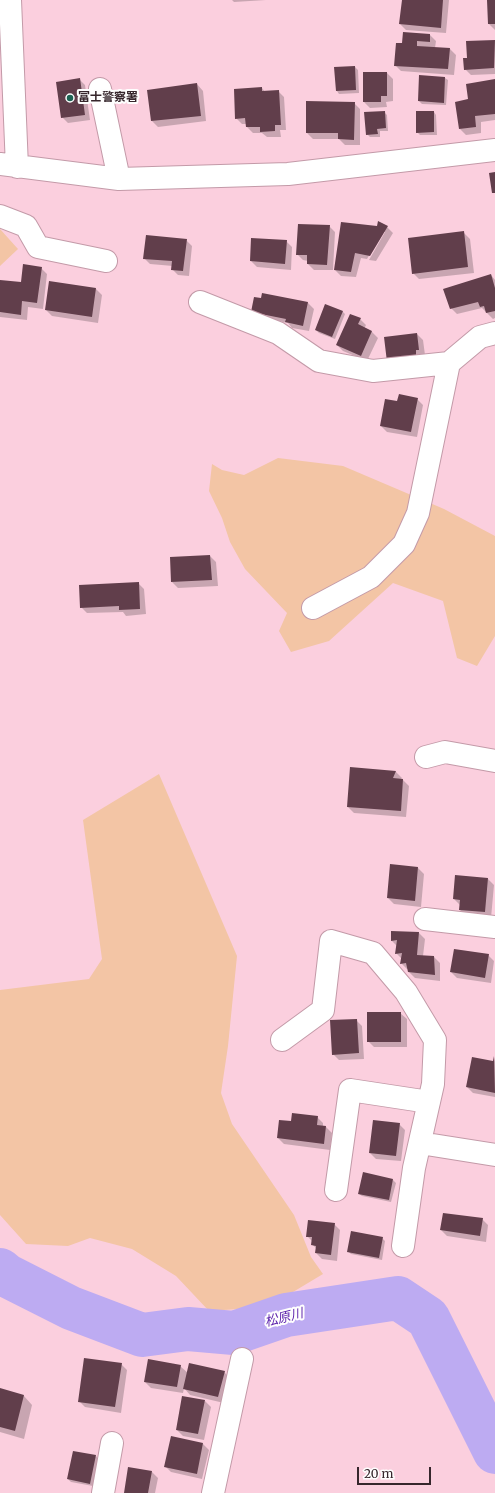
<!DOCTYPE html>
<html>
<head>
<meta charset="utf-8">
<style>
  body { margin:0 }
  #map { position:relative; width:495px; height:1493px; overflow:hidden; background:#fbcfde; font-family:Merriweather,serif }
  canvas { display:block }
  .scale { position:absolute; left:357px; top:1467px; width:74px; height:18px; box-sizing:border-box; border:2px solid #36262c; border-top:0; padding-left:5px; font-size:12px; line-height:14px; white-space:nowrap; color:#36262c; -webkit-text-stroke:3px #fefefe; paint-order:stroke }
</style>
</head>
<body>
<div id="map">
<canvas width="495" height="1493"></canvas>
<div class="scale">20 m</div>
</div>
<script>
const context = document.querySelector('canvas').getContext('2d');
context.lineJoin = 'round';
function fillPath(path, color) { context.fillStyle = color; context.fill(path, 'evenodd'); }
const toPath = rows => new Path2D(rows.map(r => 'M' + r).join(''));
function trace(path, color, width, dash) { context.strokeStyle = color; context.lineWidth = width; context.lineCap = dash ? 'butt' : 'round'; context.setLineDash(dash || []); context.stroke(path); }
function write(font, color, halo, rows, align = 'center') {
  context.font = font + ' Merriweather,"Noto Sans JP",serif'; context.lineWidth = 4; context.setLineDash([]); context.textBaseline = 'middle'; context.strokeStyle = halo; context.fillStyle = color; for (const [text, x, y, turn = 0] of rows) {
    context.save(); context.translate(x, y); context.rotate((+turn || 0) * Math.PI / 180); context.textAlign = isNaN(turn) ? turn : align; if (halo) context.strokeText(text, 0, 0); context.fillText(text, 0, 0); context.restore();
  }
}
fillPath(toPath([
  [0,229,18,249,0,266],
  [278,458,343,466,444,509,495,536,495,636,477,666,457,658,443,601,393,583,329,641,291,652,279,631,287,613,245,569,230,542,222,518,209,491,212,464,222,470,244,475],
  [159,774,237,956,228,1046,221,1093,232,1124,294,1215,311,1257,323,1274,288,1295,238,1309,209,1311,176,1276,132,1249,90,1238,68,1246,26,1244,0,1215,0,990,89,979,102,959,83,820]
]), '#f3c5a5');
fillPath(toPath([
  [232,0,266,0,234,2],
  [403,0,449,0,446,33,406,30,400,24],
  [488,0,495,0,495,30,489,24],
  [430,35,436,41,435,48,450,49,456,55,454,75,401,71,395,65,403,45],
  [495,41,495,74,471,75,465,69,468,59,467,42],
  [355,67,358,70,359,93,339,94,337,91],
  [387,73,393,79,393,101,386,102,387,107,370,108,364,102],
  [445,78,448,80,446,105,422,104,419,101],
  [79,79,85,85,90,120,68,123,62,117],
  [495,80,495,120,481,122,481,133,466,135,460,129,469,100],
  [197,84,203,91,206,121,158,127,152,121,148,91],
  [262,88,265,92,278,91,284,97,286,130,280,130,281,137,267,137,262,133,253,133,247,127,247,124,242,124,236,118],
  [354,103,360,109,360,145,345,145,339,139,313,139,307,133],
  [384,112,387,115,388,131,380,131,380,137,370,137,367,134],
  [434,112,436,115,437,135,420,135,417,132],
  [329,226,335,232,333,270,314,270,308,264,308,261,303,260,297,254],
  [378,227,387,227,393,233,376,261,369,260,385,232,383,232,367,259,361,258,356,277,341,276,335,270],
  [464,233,470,239,474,273,419,279,413,273],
  [186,240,192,246,189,276,178,275,172,269,173,266,150,264,144,258],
  [286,241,292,247,291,270,257,267,251,261],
  [41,268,47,274,43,309,28,307,27,320,0,317,0,281,22,283],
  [491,275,495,280,495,318,493,319,482,308,457,314,451,308],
  [50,283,96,289,102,295,98,323,52,316,46,310],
  [263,294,308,303,314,309,309,331,292,328,288,323,259,317,252,311,262,299],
  [342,311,345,314,335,339,319,333,316,330],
  [360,319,366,325,364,329,372,332,378,338,367,361,343,351,337,345],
  [417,334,423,340,425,355,394,367],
  [417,399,423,405,417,437,387,432,381,426,398,402],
  [210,556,216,562,218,586,178,588,172,582],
  [138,583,144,589,146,614,126,616,123,612,87,613,81,607],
  [351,768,396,772,402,778,401,779,403,780,409,786,406,817,354,813,348,807],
  [391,865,418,868,424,874,421,907,394,904,388,898],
  [488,879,494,885,491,918,466,916,460,910,460,905,454,899],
  [392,932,419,933,425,939,423,956,434,957,440,963,440,981,415,978,409,972,408,969,407,969,401,963,402,959,396,953,397,946,392,941],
  [488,955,494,961,491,983,457,978,451,972],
  [400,1013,407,1019,407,1047,374,1047,368,1041],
  [356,1020,362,1026,364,1059,339,1060,333,1054],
  [495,1057,495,1097,473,1093,467,1087,494,1062],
  [317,1117,323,1123,323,1126,326,1127,332,1133,330,1150,284,1144,278,1138,291,1123],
  [399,1124,405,1130,401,1161,376,1159,370,1153],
  [393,1180,396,1183,391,1202,362,1196,359,1194],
  [482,1219,488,1225,486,1242,447,1236,441,1230],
  [334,1224,340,1230,337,1261,322,1259,316,1253,316,1248,313,1245,313,1242,307,1236],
  [382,1238,385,1241,382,1260,351,1254,348,1251],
  [121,1364,127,1370,121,1413,85,1407,79,1401],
  [180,1366,188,1373,224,1372,230,1378,224,1403,190,1395,184,1388,183,1393,151,1388,145,1382],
  [0,1389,24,1396,32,1405,24,1439,0,1432],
  [205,1401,211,1407,204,1440,183,1436,177,1430],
  [172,1437,203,1444,209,1450,202,1479,171,1472,165,1466],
  [96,1456,98,1459,93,1486,71,1482,68,1479],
  [152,1472,158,1478,155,1493,125,1493]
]), '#0003');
trace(toPath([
  [0,1270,6,1275,71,1308,142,1335,188,1329,234,1333,286,1315,398,1298,428,1318,495,1452]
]), '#bdabf2', 44);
fillPath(toPath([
  [402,0,443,0,441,28,399,24],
  [487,0,495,0,495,24,488,24],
  [403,32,430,34,430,42,417,41,417,46,450,48,448,69,394,66,396,43,402,43],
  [495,40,494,68,464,70,463,58,467,58,466,41],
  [355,66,356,90,336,91,334,67],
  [363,72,387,72,387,96,381,96,381,102,363,102],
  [419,75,445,77,444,103,418,101],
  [80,78,85,115,61,118,56,82],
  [495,79,495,114,475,116,476,127,459,129,455,102,468,99,466,84],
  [197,83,201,116,151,121,147,90],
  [262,87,262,91,279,90,281,125,275,125,275,131,260,132,260,127,246,127,245,118,235,119,234,89],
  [306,101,355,102,354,140,338,139,338,133,306,133],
  [385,111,386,128,377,129,378,134,366,135,364,112],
  [416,111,434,111,434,132,416,133],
  [495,172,495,193,492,193,489,173],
  [378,221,388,226,370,256,355,253,351,272,334,270,341,222,377,226],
  [298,224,330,225,327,265,307,264,307,255,296,255],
  [464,231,468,267,412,274,408,238],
  [146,235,187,239,183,271,171,270,172,261,143,259],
  [251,238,287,240,285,264,250,261],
  [23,264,42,267,37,303,22,301,21,315,0,312,0,280,21,282],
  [491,274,495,288,495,311,486,313,484,306,480,307,478,302,450,309,443,289],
  [49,281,96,288,92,317,45,310],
  [262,293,308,302,303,326,285,322,286,319,251,312,254,297,261,298],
  [325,304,343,311,332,337,315,330],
  [350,314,361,318,358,324,372,331,361,356,336,345],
  [417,333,419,350,416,350,416,358,387,362,384,337],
  [399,394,418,398,411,432,380,426,385,399,397,401],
  [210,555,212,580,171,582,170,557],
  [139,582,140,609,119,610,119,606,80,608,79,585],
  [350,767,396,771,393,778,403,779,401,811,347,807],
  [390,864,418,867,415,901,387,898],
  [455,875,488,878,485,912,459,910,460,900,453,899],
  [391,931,419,932,417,955,434,956,435,975,408,972,406,963,400,964,402,953,395,954,397,940,391,941],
  [454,949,489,954,485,978,450,972],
  [367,1012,401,1012,401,1042,367,1042],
  [357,1019,359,1053,332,1055,330,1020],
  [494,1056,495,1093,466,1087,472,1057,493,1061],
  [292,1113,318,1116,317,1125,326,1126,324,1144,277,1138,279,1120,291,1121],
  [373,1120,400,1123,396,1156,369,1153],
  [363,1172,393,1179,389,1200,358,1194],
  [443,1213,483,1218,480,1236,440,1230],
  [308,1220,335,1223,331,1255,315,1253,316,1246,311,1245,312,1237,306,1237],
  [351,1231,383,1237,379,1258,347,1252],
  [84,1358,122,1363,115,1407,78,1402],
  [148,1359,181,1365,177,1387,144,1382],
  [189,1363,225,1371,218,1397,183,1389],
  [0,1388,24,1395,15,1431,0,1427],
  [182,1396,205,1400,198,1434,176,1430],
  [171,1436,203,1443,197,1474,164,1467],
  [73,1451,96,1455,90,1484,67,1479],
  [128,1467,152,1471,148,1493,124,1493]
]), '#613e4b');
const minor = toPath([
  [10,0,17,167],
  [100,89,119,179],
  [0,164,119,179,288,174,495,150],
  [0,216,26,226,38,247,106,261],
  [200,302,278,333,319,361,373,371,449,363],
  [313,608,371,577,404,544,418,513,449,363,480,337,495,333],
  [426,757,445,752,495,761],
  [425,919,495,927],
  [282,1040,323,1010,331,941,373,953,406,992,435,1040,433,1084,414,1168,403,1246],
  [420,1143,495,1155],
  [336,1190,350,1090,429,1102],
  [103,1493,112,1443],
  [213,1493,242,1359]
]);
trace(minor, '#c39aa8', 24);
trace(minor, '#fff', 22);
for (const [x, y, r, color] of [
  [70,98,4,"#1e6354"]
]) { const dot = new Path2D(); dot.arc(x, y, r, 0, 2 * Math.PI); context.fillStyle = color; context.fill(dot); trace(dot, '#fefefe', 1.5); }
write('bold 12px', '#36262c', '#fefefe', [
  ["富士警察署",78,98]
], 'left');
write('italic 13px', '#5d23ac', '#fefefe', [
  ["松原川",284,1318,-14]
]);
</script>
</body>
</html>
